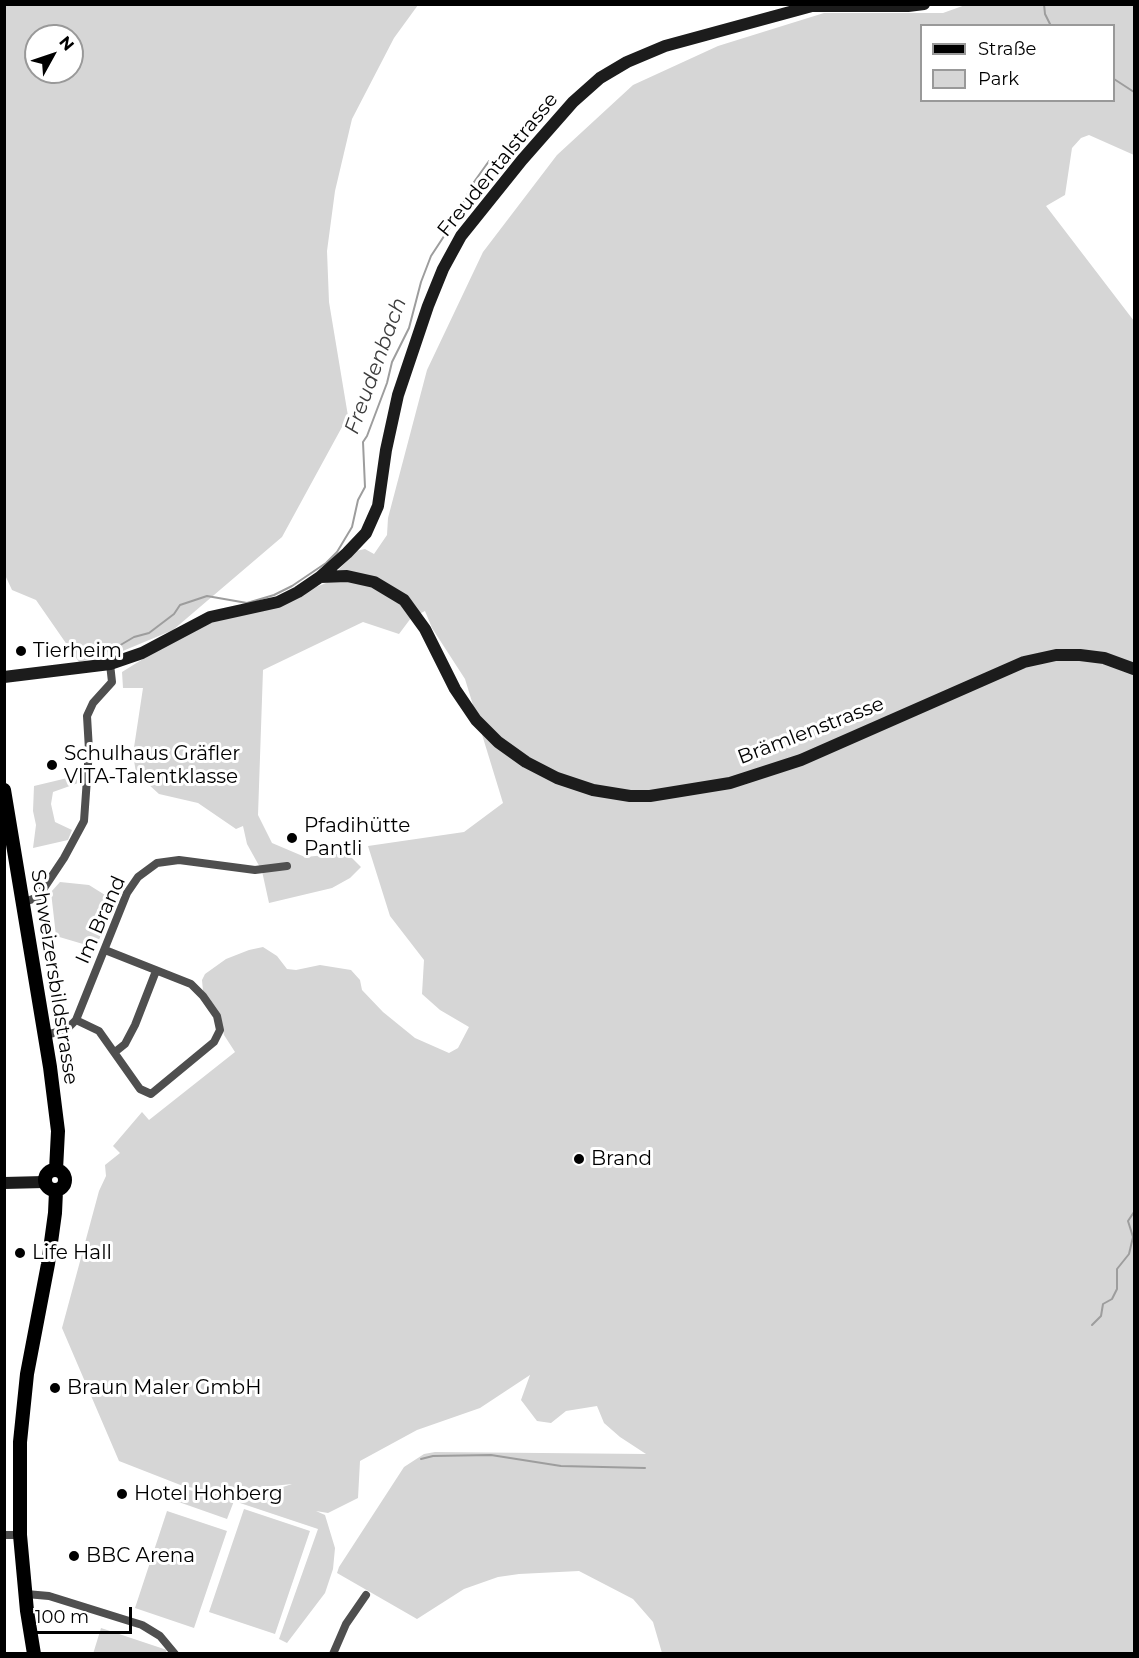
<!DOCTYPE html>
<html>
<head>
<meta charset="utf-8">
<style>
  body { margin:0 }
  #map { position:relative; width:1139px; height:1658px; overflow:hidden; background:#fff; font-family:Montserrat,sans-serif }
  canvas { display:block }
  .frame { position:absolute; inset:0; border:6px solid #000; pointer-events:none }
  .legend { position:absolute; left:920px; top:24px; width:195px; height:78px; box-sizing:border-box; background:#fff; border:2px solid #999; margin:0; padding:8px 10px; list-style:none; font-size:18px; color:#000 }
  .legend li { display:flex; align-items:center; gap:12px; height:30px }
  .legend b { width:30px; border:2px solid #999 }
  .north { position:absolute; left:24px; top:24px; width:60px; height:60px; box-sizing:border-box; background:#fff; border:2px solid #999; border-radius:50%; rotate:50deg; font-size:16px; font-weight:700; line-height:24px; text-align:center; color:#000 }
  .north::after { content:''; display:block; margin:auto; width:21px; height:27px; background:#000; clip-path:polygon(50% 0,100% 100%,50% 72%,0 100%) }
  .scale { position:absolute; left:24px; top:1607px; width:108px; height:27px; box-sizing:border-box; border:3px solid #000; border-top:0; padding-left:8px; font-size:18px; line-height:21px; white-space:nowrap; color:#000; -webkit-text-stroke:4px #fff; paint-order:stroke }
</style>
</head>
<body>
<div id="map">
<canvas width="1139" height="1658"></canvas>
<div class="frame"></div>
<ul class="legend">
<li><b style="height:8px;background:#000"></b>Straße</li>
<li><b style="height:16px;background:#d6d6d6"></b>Park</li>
</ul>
<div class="north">N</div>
<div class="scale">100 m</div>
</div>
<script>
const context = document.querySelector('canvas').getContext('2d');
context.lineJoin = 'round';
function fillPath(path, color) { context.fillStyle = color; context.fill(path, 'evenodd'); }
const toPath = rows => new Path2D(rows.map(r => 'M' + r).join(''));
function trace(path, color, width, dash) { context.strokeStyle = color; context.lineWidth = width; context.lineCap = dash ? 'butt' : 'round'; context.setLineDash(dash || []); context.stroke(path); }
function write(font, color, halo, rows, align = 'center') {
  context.font = font + ' Montserrat,sans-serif'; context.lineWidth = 6; context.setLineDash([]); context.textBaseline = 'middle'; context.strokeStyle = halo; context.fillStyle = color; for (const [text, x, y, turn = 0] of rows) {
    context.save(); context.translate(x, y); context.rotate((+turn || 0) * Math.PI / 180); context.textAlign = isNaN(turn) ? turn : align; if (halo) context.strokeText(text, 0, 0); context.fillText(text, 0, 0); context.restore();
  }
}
fillPath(toPath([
  [968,4,1134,5,1134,155,1089,135,1081,138,1072,148,1065,195,1046,206,1134,321,1134,1653,662,1653,653,1622,633,1599,579,1571,519,1574,498,1577,464,1589,417,1619,337,1573,339,1567,404,1467,424,1454,435,1452,646,1454,620,1437,604,1423,597,1406,566,1411,551,1423,537,1421,521,1400,530,1375,480,1408,417,1430,360,1461,358,1498,328,1513,316,1511,325,1515,335,1548,333,1569,325,1593,287,1643,279,1639,318,1529,234,1501,227,1519,173,1500,182,1488,204,1494,251,1494,268,1492,292,1484,216,1492,183,1486,119,1461,62,1328,99,1191,106,1176,105,1165,120,1153,113,1146,142,1112,149,1120,235,1052,224,1035,220,1015,203,991,202,980,205,974,226,959,249,950,263,947,277,956,287,969,296,970,320,965,351,970,360,980,362,990,383,1012,415,1038,449,1053,458,1048,469,1027,440,1010,422,994,424,960,390,916,368,846,464,832,503,803,465,679,432,628,425,611,411,618,399,634,363,622,263,670,258,815,272,843,305,857,347,853,361,867,350,878,332,888,269,903,262,871,247,844,243,826,236,829,198,803,159,794,136,773,133,754,143,688,123,688,122,672,159,649,212,620,254,612,326,583,356,551,365,549,374,554,387,535,388,518,427,370,483,252,557,155,633,85,718,46,824,13,943,13],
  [922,26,1114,26,1114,100,922,100],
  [5,5,418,5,394,38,352,119,335,191,327,251,329,302,348,416,282,537,173,630,118,653,79,662,36,600,12,590,5,575],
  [36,36,72,36,72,72,36,72],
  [80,775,81,782,53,792,51,804,55,822,72,830,68,840,33,848,36,825,33,811,34,786],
  [60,882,89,885,113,900,98,943,83,944,56,936,51,892],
  [244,1509,310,1531,275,1634,209,1612],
  [167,1511,227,1531,194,1628,135,1608],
  [101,1628,167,1650,165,1653,93,1654]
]), '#d6d6d6');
trace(toPath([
  [1044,4,1045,14,1051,26],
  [1114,79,1134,92],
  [83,653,112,650,134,637,149,633,174,614,180,605,207,596,247,603,274,595,292,586,326,563,337,552,352,527,358,500,365,487,363,442,367,436,387,383,392,362,409,328,421,282,431,256,452,224,474,182,489,161],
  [1092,1325,1101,1316,1103,1304,1112,1299,1117,1289,1117,1269,1129,1254,1133,1237,1128,1221,1134,1212],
  [421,1459,433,1456,491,1455,561,1466,645,1468]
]), '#9d9d9d', 2);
trace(toPath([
  [22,903,38,897,64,858,84,821,89,750,87,716,93,703,112,682,110,664],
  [76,1020,99,1031,140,1089,151,1094,214,1042,220,1030,217,1016,203,996,191,984,105,950],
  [45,1035,66,1030,76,1020,127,893,138,877,157,863,179,860,255,870,287,866],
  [115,1052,125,1044,135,1025,156,971],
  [4,1535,20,1535],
  [26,1594,49,1596,142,1625,160,1636,175,1654],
  [333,1654,346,1624,366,1595]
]), '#4f4f4f', 8);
trace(toPath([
  [320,577,347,576,374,582,404,600,425,629,455,689,476,720,498,742,526,762,557,778,593,790,630,796,650,796,730,783,801,760,1024,662,1056,655,1080,655,1104,658,1134,669],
  [4,677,110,664,142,653,210,617,278,602,298,592,320,577,347,553,366,533,378,506,386,450,398,395,428,306,443,269,461,236,522,160,573,102,600,78,627,62,665,46,812,6,908,6,924,4],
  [4,1183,44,1182]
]), '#1c1c1c', 12);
trace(toPath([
  [4,790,50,1067,58,1131,56,1170],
  '45 1180a10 10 0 1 1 20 0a10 10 0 1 1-20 0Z',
  [34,1654,27,1611,20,1535,20,1442,27,1374,48,1264,55,1213,56,1191]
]), '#000', 14);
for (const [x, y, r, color] of [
  [21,651,6,"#000"],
  [52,765,6,"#000"],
  [292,838,6,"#000"],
  [579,1159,6,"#000"],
  [20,1253,6,"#000"],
  [55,1388,6,"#000"],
  [122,1494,6,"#000"],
  [74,1556,6,"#000"]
]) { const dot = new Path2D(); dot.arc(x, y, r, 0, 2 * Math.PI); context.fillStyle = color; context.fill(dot); trace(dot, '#fff', 2); }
write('20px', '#000', '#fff', [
  ["Freudentalstrasse",498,165,-51],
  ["Brämlenstrasse",811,731,-21],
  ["Im Brand",101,920,-66],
  ["Schweizersbildstrasse",54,977,81]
]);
write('20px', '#000', '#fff', [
  ["Tierheim",33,651],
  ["Schulhaus Gräfler",64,754],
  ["VITA-Talentklasse",64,777],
  ["Pfadihütte",304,826],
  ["Pantli",304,849],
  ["Brand",591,1159],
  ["Life Hall",32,1253],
  ["Braun Maler GmbH",67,1388],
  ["Hotel Hohberg",134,1494],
  ["BBC Arena",86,1556]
], 'left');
write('italic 21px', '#3e3e3e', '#fff', [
  ["Freudenbach",376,366,-70]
]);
</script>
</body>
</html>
